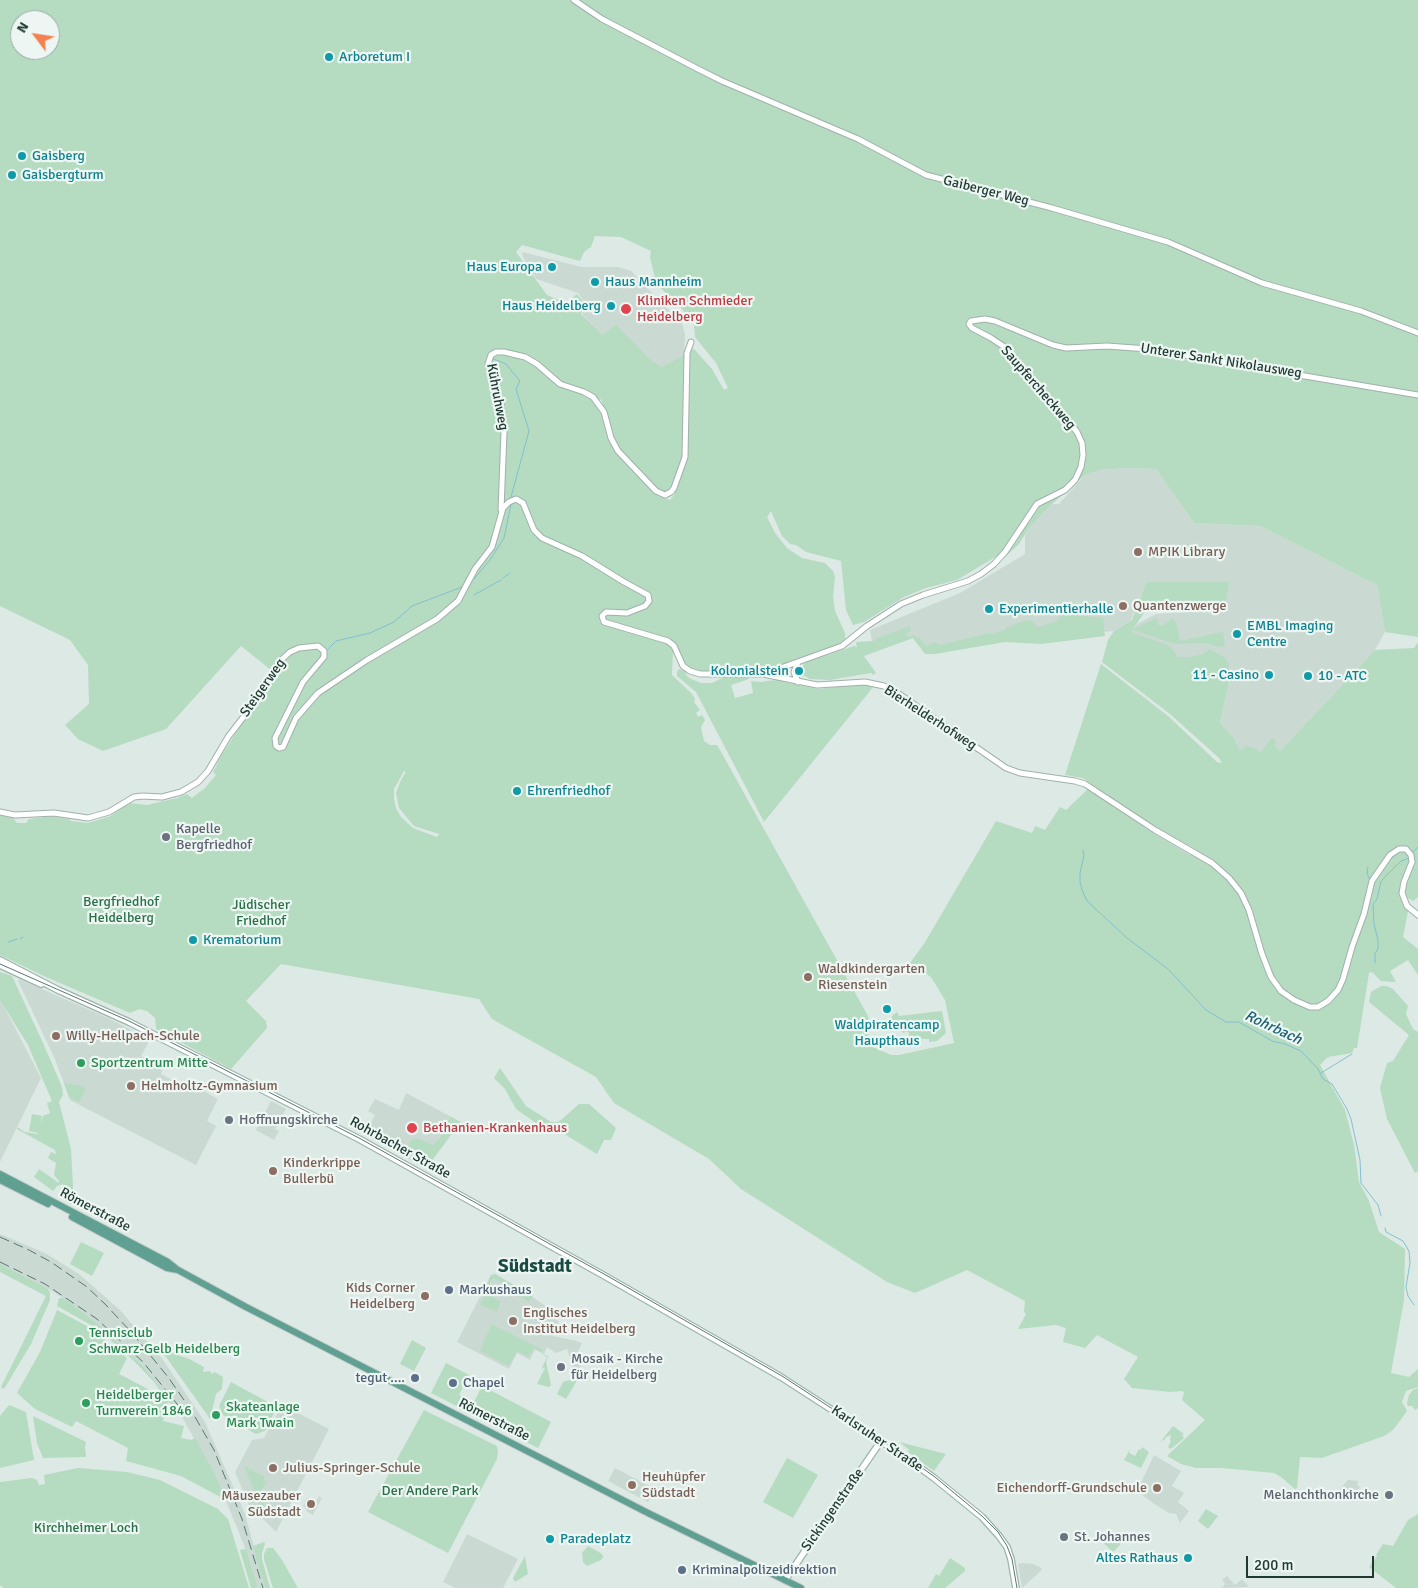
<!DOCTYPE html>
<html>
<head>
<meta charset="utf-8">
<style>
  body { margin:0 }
  #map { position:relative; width:1418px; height:1588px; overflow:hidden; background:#dde9e4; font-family:Signika,sans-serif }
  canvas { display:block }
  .north { position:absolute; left:10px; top:10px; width:50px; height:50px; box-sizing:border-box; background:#edf6f2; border:1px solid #9baaa6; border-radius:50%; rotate:301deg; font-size:14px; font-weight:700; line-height:20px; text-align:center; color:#1f3933 }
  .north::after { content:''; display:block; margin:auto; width:18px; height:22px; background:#f48250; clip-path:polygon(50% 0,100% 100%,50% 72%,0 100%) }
  .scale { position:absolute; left:1246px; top:1556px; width:128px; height:22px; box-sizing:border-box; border:2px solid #1f3933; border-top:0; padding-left:6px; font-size:15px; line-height:18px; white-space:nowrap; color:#1f3933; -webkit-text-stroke:4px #edf6f2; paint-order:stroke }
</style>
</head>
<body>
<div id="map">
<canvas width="1418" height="1588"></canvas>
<div class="north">N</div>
<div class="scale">200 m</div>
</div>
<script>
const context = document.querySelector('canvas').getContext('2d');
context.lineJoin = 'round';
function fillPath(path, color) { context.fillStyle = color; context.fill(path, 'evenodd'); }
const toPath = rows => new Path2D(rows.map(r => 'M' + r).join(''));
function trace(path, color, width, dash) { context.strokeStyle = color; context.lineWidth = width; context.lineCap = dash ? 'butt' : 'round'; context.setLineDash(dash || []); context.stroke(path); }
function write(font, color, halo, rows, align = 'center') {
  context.font = font + ' Signika,sans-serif'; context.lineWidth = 4.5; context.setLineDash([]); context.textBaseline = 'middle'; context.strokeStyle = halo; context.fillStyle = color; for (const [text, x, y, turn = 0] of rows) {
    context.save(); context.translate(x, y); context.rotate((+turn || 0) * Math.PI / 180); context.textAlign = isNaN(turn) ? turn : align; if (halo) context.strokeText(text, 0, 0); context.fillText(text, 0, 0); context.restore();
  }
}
fillPath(toPath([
  [522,252,582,267,618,267,631,271,682,324,685,334,684,355,661,367,649,358,616,324,603,335,582,314,585,303,578,293,536,279,523,257],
  [1125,468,1156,469,1194,523,1260,526,1377,585,1385,632,1375,650,1280,751,1275,746,1260,752,1240,751,1234,738,1220,723,1229,682,1223,683,1223,675,1229,665,1189,689,1131,632,1137,624,1156,614,1223,610,1230,583,1146,582,1131,620,1114,631,920,647,913,638,863,656,856,643,872,641,870,630,960,593,1025,554,1025,535,1029,528,1052,504,1059,504,1085,475,1100,470],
  [19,979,108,1018,150,1040,141,1056,163,1068,161,1074,197,1093,200,1089,218,1099,207,1121,216,1126,196,1165,70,1100,55,1059,18,981],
  [0,999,41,1078,0,1162],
  [406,1093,461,1122,426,1169,365,1135,375,1115,368,1111,375,1099,399,1110],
  [271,1101,286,1109,275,1129,279,1131,274,1140,256,1130],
  [0,1234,45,1253,79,1274,120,1310,163,1360,205,1422,245,1514,265,1588,258,1588,248,1555,216,1476,176,1407,143,1366,101,1327,72,1304,47,1288,0,1264],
  [495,1274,521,1289,554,1312,555,1319,559,1322,553,1336,577,1341,582,1343,577,1354,585,1358,579,1369,574,1371,567,1349,556,1353,547,1347,544,1354,535,1350,530,1360,517,1353,509,1369,457,1342,491,1275],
  [282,1405,329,1429,276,1532,249,1505,235,1472,252,1440,264,1438],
  [1154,1455,1181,1471,1172,1486,1184,1493,1178,1502,1189,1511,1180,1523,1176,1514,1169,1513,1153,1503,1137,1491],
  [615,1468,655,1489,648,1502,608,1481],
  [1348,1480,1359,1481,1357,1485,1360,1487,1356,1491,1356,1500,1354,1502,1346,1500,1345,1496,1338,1491],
  [319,1496,322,1498,313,1515,306,1511,307,1509,303,1506,307,1498,316,1502],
  [467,1534,518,1559,503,1588,455,1588,443,1582],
  [1022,1563,1033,1564,1040,1567,1042,1570,1022,1588,1018,1564],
  [1227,1576,1235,1585,1242,1579,1249,1587,1222,1588,1225,1584,1222,1580]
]), '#cbd9d3');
fillPath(toPath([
  [0,0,1418,0,1418,637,1385,632,1377,585,1260,526,1194,523,1156,469,1125,468,1100,470,1085,475,1052,504,1029,528,1019,544,1006,556,997,556,957,580,926,588,904,597,864,622,853,625,846,610,841,561,806,552,796,545,790,544,782,536,771,511,767,517,775,533,787,548,802,558,825,563,833,571,835,577,833,597,835,611,845,633,845,639,838,645,769,670,757,672,697,672,688,668,684,662,678,649,673,651,672,675,691,693,695,699,694,702,700,710,696,713,698,717,702,715,705,720,701,727,704,741,710,745,717,745,720,750,868,1016,870,1027,866,1044,891,1055,899,1055,954,1043,945,1000,931,977,910,963,924,944,996,821,1032,833,1035,826,1045,830,1060,807,1066,810,1088,789,1148,830,1190,855,1194,848,1153,826,1083,778,1065,775,1101,664,1168,716,1217,762,1222,763,1219,758,1170,714,1102,662,1108,640,1114,631,1132,620,1146,582,1230,582,1225,604,1150,604,1133,629,1157,618,1158,625,1164,625,1173,618,1174,622,1176,622,1180,641,1223,632,1225,646,1219,647,1206,643,1175,644,1133,630,1131,632,1170,646,1178,657,1190,657,1203,654,1210,649,1224,657,1229,665,1228,674,1223,676,1223,682,1229,682,1220,723,1234,738,1240,751,1246,746,1255,748,1261,752,1272,738,1276,741,1275,746,1280,751,1375,650,1414,648,1418,642,1418,897,1413,901,1405,896,1408,911,1403,937,1418,949,1418,975,1408,960,1390,971,1396,982,1381,981,1372,972,1369,973,1357,1048,1354,1048,1352,1053,1328,1057,1320,1065,1345,1110,1354,1145,1359,1182,1369,1201,1379,1232,1405,1249,1404,1300,1391,1373,1409,1377,1418,1369,1418,1387,1406,1391,1402,1402,1407,1411,1393,1430,1384,1436,1322,1458,1300,1457,1297,1488,1295,1489,1281,1477,1274,1473,1222,1468,1196,1468,1181,1464,1167,1456,1205,1420,1182,1400,1184,1393,1182,1391,1170,1392,1132,1388,1124,1379,1138,1357,1097,1335,1085,1348,1063,1342,1066,1328,1056,1325,1018,1329,1026,1314,1024,1312,1025,1301,967,1270,915,1293,887,1282,741,1189,709,1159,614,1103,596,1077,492,1019,479,999,281,964,246,1001,266,1021,267,1028,231,1069,156,1029,155,1018,147,1011,139,1009,130,1013,46,977,0,955,0,815,13,818,17,823,26,823,29,819,51,816,69,819,71,821,88,823,111,816,128,803,147,805,177,798,187,794,192,798,205,788,216,775,213,772,222,754,278,670,271,670,241,646,166,729,103,751,78,739,65,725,89,704,88,665,70,640,0,606],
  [20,20,50,20,50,50,20,50],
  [595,236,621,237,651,251,650,258,657,285,677,303,694,324,695,337,716,363,728,388,724,390,712,369,694,349,691,349,689,361,688,454,674,495,670,500,658,496,652,491,617,454,599,405,596,402,601,399,613,437,621,451,654,487,661,492,669,491,672,488,683,460,684,355,661,367,649,358,616,324,603,335,581,314,584,303,577,294,566,303,547,295,516,252,522,245,580,261,584,252,591,247],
  [404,771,406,772,401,780,396,793,399,808,414,826,439,834,437,837,413,828,401,817,396,808,394,799,394,789],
  [1072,615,1103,618,1105,636,1041,644,1005,642,935,654,925,654,913,638,864,656,876,673,873,675,871,673,830,680,810,679,801,674,804,663,854,646,857,647,856,642,875,641,877,638,910,626,911,631,906,633,908,637,914,635,917,638,919,637,926,646,935,642,940,645,990,633,991,634,1006,630,1006,628,1021,622,1031,620,1038,627,1057,621,1059,617],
  [679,669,685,671,687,676,691,679,701,683,712,683,726,676,746,676,749,679,731,685,735,698,753,693,751,681,761,682,774,680,777,682,775,680,777,679,788,681,784,682,818,689,866,684,874,686,764,822,696,692,677,676,677,672],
  [0,972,12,976,43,1043,62,1087,63,1095,59,1102,71,1149,74,1205,65,1201,63,1184,57,1186,53,1191,34,1177,39,1169,59,1183,59,1181,54,1175,56,1163,48,1158,51,1152,56,1154,55,1150,17,1129,17,1127,25,1132,38,1134,38,1133,29,1131,32,1114,42,1116,40,1124,43,1116,50,1113,47,1103,52,1101,28,1045,0,1000],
  [1381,986,1387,986,1393,989,1408,1006,1406,1014,1413,1029,1418,1032,1418,1171,1415,1173,1387,1119,1380,1088,1387,1063,1393,1061,1409,1035,1369,1002,1371,992],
  [942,1011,946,1033,937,1041,929,1042,929,1039,921,1039,915,1044,909,1040,909,1033,906,1031,904,1033,894,1028,892,1032,885,1028,893,1015,897,1012,899,1016],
  [500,1068,526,1106,551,1122,557,1122,561,1120,579,1104,589,1104,616,1128,611,1140,604,1140,597,1154,561,1132,556,1133,543,1128,516,1109,505,1089,494,1078],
  [64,1083,81,1086,86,1089,79,1102,69,1097],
  [451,1117,460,1122,431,1161,408,1146,412,1140,420,1139,432,1145,440,1139,444,1129,444,1126],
  [81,1242,104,1253,92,1276,70,1264],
  [0,1264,47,1288,50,1292,50,1300,31,1344,4,1389,1,1387,46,1296,0,1272],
  [495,1274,533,1297,529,1302,511,1290,511,1288,493,1278,489,1284,503,1292,501,1295,495,1289,486,1286,491,1275],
  [486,1293,501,1302,496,1312,480,1304],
  [59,1298,63,1298,72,1304,101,1327,143,1366,159,1386,176,1407,168,1402,163,1421,184,1426,181,1438,191,1440,195,1438,216,1476,226,1500,181,1476,126,1461,128,1448,76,1421,72,1427,35,1409,17,1393,40,1352,57,1310,98,1332,105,1339,104,1343,120,1352,127,1358,119,1374,148,1389,146,1397,167,1401,155,1383,135,1362,98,1329,57,1306],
  [493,1323,493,1325,543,1350,542,1352,533,1348,529,1357,517,1351,509,1366,480,1351,483,1346,482,1344],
  [412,1340,426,1348,414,1371,400,1364],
  [170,1352,189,1359,204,1367,203,1372,210,1371,212,1374,215,1372,223,1377,222,1389,216,1394,210,1419,164,1354],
  [542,1354,548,1356,546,1362,551,1385,549,1387,537,1384,545,1368,544,1367,542,1369,542,1368,547,1357],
  [446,1363,469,1375,459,1395,474,1402,482,1386,551,1422,538,1448,431,1393],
  [579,1377,566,1399,557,1394,563,1382],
  [231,1382,277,1407,265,1431,256,1434,223,1415,219,1406],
  [1418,1388,1418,1408,1415,1410,1412,1406,1408,1406,1407,1403,1409,1395,1413,1390],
  [9,1405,26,1412,34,1460,0,1468,0,1416],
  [424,1410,497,1446,498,1451,497,1459,448,1553,368,1512],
  [33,1416,86,1442,85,1447,86,1457,43,1458,37,1443],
  [1173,1426,1184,1434,1182,1435,1184,1438,1171,1449,1168,1447,1171,1441,1170,1440,1171,1435,1166,1437,1164,1440,1161,1441],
  [900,1442,907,1444,946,1454,934,1471,908,1452,909,1450],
  [1142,1447,1149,1452,1141,1468,1124,1460,1131,1448,1129,1453,1135,1456,1139,1449,1141,1450],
  [787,1458,818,1475,793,1518,763,1502],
  [244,1466,265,1477,263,1480,266,1482,259,1494,266,1500,261,1509,263,1513,258,1508,257,1505,260,1504],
  [78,1468,127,1472,160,1480,218,1509,228,1519,249,1588,4,1588,0,1585,0,1482,32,1478,37,1480,39,1485,45,1484,44,1475],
  [1206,1509,1218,1516,1208,1529,1198,1521],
  [1418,1514,1418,1588,1396,1588,1369,1567,1377,1556,1376,1555,1383,1544,1393,1546,1408,1520],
  [1107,1531,1121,1544,1113,1552,1099,1539],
  [264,1542,265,1544,262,1553,262,1559,270,1588,265,1588,253,1546],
  [588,1546,602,1554,603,1557,601,1560,587,1566,583,1562,582,1553],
  [267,1548,273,1548,282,1560,298,1588,273,1588,264,1559,264,1554],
  [246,1549,248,1555,258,1588,251,1588,240,1550],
  [525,1556,528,1574,515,1582,513,1578],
  [950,1558,965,1568,965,1571,945,1588,928,1588,936,1574,939,1576]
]), '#b5dbc1');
trace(toPath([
  [491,358,506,364,520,381,516,389,529,431,511,497],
  [503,578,510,573],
  [474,579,490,560,504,538,511,504],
  [474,595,501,580],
  [328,649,336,641,370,633,394,622,412,606,462,587],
  [1083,850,1084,855,1080,873,1080,882,1082,890,1087,901,1127,938,1168,969,1206,1010,1226,1022,1239,1022,1272,1041,1285,1044,1301,1051,1318,1069,1323,1079,1332,1084,1347,1109,1351,1119,1360,1160,1361,1183,1378,1205,1381,1216],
  [1413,852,1418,847],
  [1368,867,1367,873,1370,880],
  [20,939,23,937],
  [8,942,17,939],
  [1375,963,1375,954,1378,949,1378,940,1374,924,1373,904,1377,899,1381,881,1401,861,1407,859,1409,857],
  [1321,1073,1352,1054],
  [1385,1228,1386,1232,1403,1241,1409,1251,1410,1263,1406,1287,1408,1296,1414,1305]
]), '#83c0d0', 1);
const tertiary = toPath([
  [574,0,602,19,698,69,722,81,858,139,926,175,1052,208,1168,242,1262,283,1361,311,1418,333],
  [501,510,504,432,501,404,488,364,491,355,496,352,504,352,525,357,537,364,560,384,584,392,593,397,604,412,611,438,618,451,656,491,665,495,671,492,674,488,685,457,687,353,691,342],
  [798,662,794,672,798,682],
  [764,674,842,646,867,626,901,604,923,595,968,581,981,574,994,564,1005,552,1037,504,1065,490,1075,480,1081,467,1083,455,1082,443,1077,432,1003,346,991,338,972,328,969,324,971,321,985,319,995,321,1053,345,1066,348,1107,346,1162,350,1204,359,1418,395],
  [0,812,15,815,54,813,88,818,109,812,134,797,142,796,162,797,181,792,198,782,208,771,228,737,245,715,281,660,290,652,299,648,318,646,324,651,324,657,303,682,275,738,276,746,279,748,283,747,296,718,318,693,367,660,437,619,458,601,475,569,492,547,503,508,509,502,516,499,523,503,534,530,542,538,582,556,624,582,648,595,649,601,645,606,627,613,606,612,602,616,604,622,668,641,674,646,683,666,690,671,700,674,763,674,817,685,865,682,884,686,899,694,1006,768,1020,773,1075,781,1085,784,1155,830,1212,863,1229,878,1241,893,1249,910,1262,954,1271,977,1281,991,1294,1000,1310,1007,1318,1007,1328,1001,1338,990,1343,979,1352,947,1364,914,1372,881,1390,855,1399,849,1406,849,1411,855,1412,862,1404,882,1402,893,1407,906,1418,915]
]);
const secondary = toPath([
  [0,960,58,990],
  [0,965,41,984],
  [58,990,129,1022,359,1139,603,1275,781,1377,908,1459,934,1478,982,1517,999,1536,1007,1547,1011,1559,1016,1588],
  [785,1580,881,1441]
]);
const primary = toPath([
  [0,1174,168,1262,178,1270,246,1307,648,1513,801,1588],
  [0,1180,48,1204],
  [72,1217,167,1268,178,1270]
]);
trace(tertiary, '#a0b1ab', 7);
trace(secondary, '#9cb5ad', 8);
trace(primary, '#bcc4c2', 8);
trace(tertiary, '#fff', 5);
trace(secondary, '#fff', 5.5);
trace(primary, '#60a093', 6);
trace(toPath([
  [0,964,129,1021,359,1138,604,1274,782,1376,908,1458,935,1477,982,1516,998,1532,1007,1546,1012,1559,1017,1588]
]), '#58756f', 1);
trace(toPath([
  [0,1237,29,1250,51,1262,87,1287,105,1304,133,1334,168,1377,191,1410,214,1450,242,1519,263,1588],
  [0,1262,45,1284,97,1319,143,1362,182,1410]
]), '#58756f', 1, [10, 5]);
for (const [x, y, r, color] of [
  [329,57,5,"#0f9aa8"],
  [22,156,5,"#0f9aa8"],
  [12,175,5,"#0f9aa8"],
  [552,267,5,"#0f9aa8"],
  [595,282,5,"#0f9aa8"],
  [611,306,5,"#0f9aa8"],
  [626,309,6,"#e0444e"],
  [1138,552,5,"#8d6e63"],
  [1123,606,5,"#8d6e63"],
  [989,609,5,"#0f9aa8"],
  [1237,634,5,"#0f9aa8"],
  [799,671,5,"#0f9aa8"],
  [1269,675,5,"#0f9aa8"],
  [1308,676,5,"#0f9aa8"],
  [517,791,5,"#0f9aa8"],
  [166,837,5,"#6b7280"],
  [193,940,5,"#0f9aa8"],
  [808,977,5,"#8d6e63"],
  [887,1009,5,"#0f9aa8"],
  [56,1036,5,"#8d6e63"],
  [81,1063,5,"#2e9e5b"],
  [131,1086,5,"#8d6e63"],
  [229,1120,5,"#6b7280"],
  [412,1128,6,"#e0444e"],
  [273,1171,5,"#8d6e63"],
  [449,1290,5,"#5c6f8a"],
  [425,1296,5,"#8d6e63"],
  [513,1321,5,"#8d6e63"],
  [79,1341,5,"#2e9e5b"],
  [561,1367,5,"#6b7280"],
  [415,1378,5,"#5c6f8a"],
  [453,1383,5,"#5c6f8a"],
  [86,1403,5,"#2e9e5b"],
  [216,1415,5,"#2e9e5b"],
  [273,1468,5,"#8d6e63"],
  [632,1485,5,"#8d6e63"],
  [1157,1488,5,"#8d6e63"],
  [1389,1495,5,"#6b7280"],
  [311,1504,5,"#8d6e63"],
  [1064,1537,5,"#6b7280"],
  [550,1539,5,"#0f9aa8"],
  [1188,1558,5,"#0f9aa8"],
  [682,1570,5,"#5c6f8a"]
]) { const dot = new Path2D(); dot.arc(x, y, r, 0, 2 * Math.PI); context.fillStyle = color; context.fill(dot); trace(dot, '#edf6f2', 2); }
write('14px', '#0d838f', '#edf6f2', [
  ["Arboretum I",339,57],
  ["Gaisberg",32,156],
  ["Gaisbergturm",22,175],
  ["Haus Europa",542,267,"right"],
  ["Haus Mannheim",605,282],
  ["Haus Heidelberg",601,306,"right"],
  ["Experimentierhalle",999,609],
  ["EMBL Imaging",1247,626],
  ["Centre",1247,642],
  ["Kolonialstein",789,671,"right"],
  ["11 - Casino",1259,675,"right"],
  ["10 - ATC",1318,676],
  ["Ehrenfriedhof",527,791],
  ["Krematorium",203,940],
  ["Waldpiratencamp",887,1025,"center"],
  ["Haupthaus",887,1041,"center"],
  ["Paradeplatz",560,1539],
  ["Altes Rathaus",1178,1558,"right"]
], 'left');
write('14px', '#1f3933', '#edf6f2', [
  ["Gaiberger Weg",986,191,14],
  ["Unterer Sankt Nikolausweg",1221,361,9],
  ["Saupfercheckweg",1038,388,49],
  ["Kühruhweg",497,397,79],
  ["Steigerweg",263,688,-55],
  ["Bierhelderhofweg",930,718,33],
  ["Rohrbacher Straße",400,1148,29],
  ["Römerstraße",95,1210,28],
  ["Römerstraße",494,1420,27],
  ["Karlsruher Straße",877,1439,34],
  ["Sickingenstraße",833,1510,-55]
]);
write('14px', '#be3a42', '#edf6f2', [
  ["Kliniken Schmieder",637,301],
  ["Heidelberg",637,317],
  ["Bethanien-Krankenhaus",423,1128]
], 'left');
write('14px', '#785e54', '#edf6f2', [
  ["MPIK Library",1148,552],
  ["Quantenzwerge",1133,606],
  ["Waldkindergarten",818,969],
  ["Riesenstein",818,985],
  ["Willy-Hellpach-Schule",66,1036],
  ["Helmholtz-Gymnasium",141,1086],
  ["Kinderkrippe",283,1163],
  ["Bullerbü",283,1179],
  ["Kids Corner",415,1288,"right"],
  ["Heidelberg",415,1304,"right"],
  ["Englisches",523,1313],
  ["Institut Heidelberg",523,1329],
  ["Julius-Springer-Schule",283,1468],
  ["Heuhüpfer",642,1477],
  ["Südstadt",642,1493],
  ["Eichendorff-Grundschule",1147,1488,"right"],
  ["Mäusezauber",301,1496,"right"],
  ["Südstadt",301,1512,"right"]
], 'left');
write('14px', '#5b616d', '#edf6f2', [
  ["Kapelle",176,829],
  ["Bergfriedhof",176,845],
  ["Hoffnungskirche",239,1120],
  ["Mosaik - Kirche",571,1359],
  ["für Heidelberg",571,1375],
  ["Melanchthonkirche",1379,1495,"right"],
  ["St. Johannes",1074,1537]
], 'left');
write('14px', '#297048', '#edf6f2', [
  ["Bergfriedhof",121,902],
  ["Heidelberg",121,918],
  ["Jüdischer",261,905],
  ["Friedhof",261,921],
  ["Der Andere Park",430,1491],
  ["Kirchheimer Loch",86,1528]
]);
write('14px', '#27864d', '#edf6f2', [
  ["Sportzentrum Mitte",91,1063],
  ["Tennisclub",89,1333],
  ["Schwarz-Gelb Heidelberg",89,1349],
  ["Heidelberger",96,1395],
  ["Turnverein 1846",96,1411],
  ["Skateanlage",226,1407],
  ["Mark Twain",226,1423]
], 'left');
write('14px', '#4e5e75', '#edf6f2', [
  ["Markushaus",459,1290],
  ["tegut ....",405,1378,"right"],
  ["Chapel",463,1383],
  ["Kriminalpolizeidirektion",692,1570]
], 'left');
write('italic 15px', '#196074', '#edf6f2', [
  ["Rohrbach",1273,1028,25]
]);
write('bold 19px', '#1b4a42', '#edf6f2', [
  ["Südstadt",535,1267]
]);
</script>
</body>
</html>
